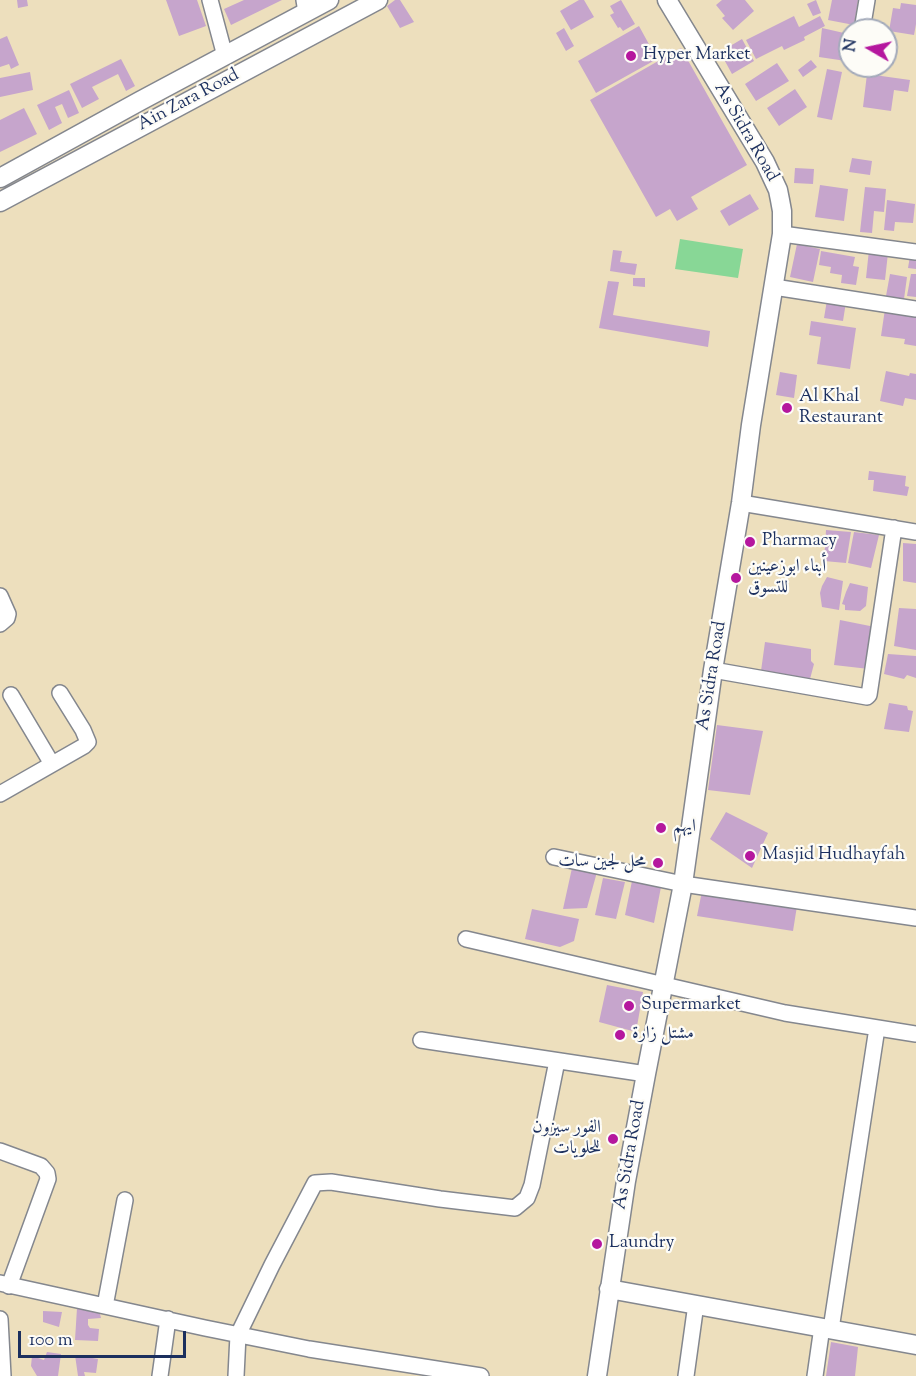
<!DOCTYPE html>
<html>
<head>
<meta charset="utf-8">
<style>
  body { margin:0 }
  #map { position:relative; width:916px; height:1376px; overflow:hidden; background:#eddfbd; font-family:"Sorts Mill Goudy",serif }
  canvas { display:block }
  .north { position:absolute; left:838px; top:18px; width:60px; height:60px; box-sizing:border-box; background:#fdfcf7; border:2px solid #a3aaba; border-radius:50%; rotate:279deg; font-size:16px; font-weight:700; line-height:24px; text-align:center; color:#1b2f5e }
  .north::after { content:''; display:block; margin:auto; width:21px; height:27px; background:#b5179e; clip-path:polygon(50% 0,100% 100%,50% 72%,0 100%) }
  .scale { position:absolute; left:18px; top:1331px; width:168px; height:27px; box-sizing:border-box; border:3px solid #1b2f5e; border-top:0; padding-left:8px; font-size:18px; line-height:21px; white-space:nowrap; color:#1b2f5e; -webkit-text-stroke:4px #fdfcf7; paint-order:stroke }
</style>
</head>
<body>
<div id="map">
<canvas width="916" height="1376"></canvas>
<div class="north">N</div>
<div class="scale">100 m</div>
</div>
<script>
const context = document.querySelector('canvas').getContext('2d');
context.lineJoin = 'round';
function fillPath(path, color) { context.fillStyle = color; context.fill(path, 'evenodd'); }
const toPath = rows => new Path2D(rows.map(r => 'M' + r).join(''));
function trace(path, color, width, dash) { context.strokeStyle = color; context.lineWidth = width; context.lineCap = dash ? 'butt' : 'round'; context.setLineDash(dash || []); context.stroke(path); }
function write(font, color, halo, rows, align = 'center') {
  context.font = font + ' "Sorts Mill Goudy",Amiri,serif'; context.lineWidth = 4.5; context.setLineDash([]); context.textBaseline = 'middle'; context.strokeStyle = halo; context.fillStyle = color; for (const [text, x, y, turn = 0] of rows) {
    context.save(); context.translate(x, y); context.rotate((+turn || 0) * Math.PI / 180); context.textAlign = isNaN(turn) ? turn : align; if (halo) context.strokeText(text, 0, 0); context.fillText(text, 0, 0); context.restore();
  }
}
fillPath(toPath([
  [680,239,743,249,738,278,675,269]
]), '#88d796');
fillPath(toPath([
  [17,0,27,0,28,6,18,8],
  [166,0,197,0,206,26,179,36],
  [244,0,282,0,231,25,224,9],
  [395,0,400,0,414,22,400,28,387,6],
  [579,0,584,0,594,17,571,30,560,11],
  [621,0,635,24,623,31,620,27,618,28,610,15,614,13,610,6],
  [722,0,745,0,754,11,733,30,722,18,725,16,716,5],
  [816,0,821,13,813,16,807,4],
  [832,0,858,0,854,25,828,20],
  [901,3,916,5,916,24,914,35,889,31,893,8,900,9],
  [794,16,799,27,820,16,825,26,804,37,805,40,784,50,782,46,756,59,746,40],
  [639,26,657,59,596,93,578,61],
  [564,28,574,46,566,51,556,33],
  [822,28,844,33,848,42,846,61,819,57],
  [7,36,19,65,11,69,9,64,0,67,0,39],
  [742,39,754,61,732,74,720,52],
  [681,48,747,165,691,197,698,209,677,221,670,209,656,217,590,100],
  [121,59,135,86,126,91,118,74,92,87,99,99,82,108,70,84],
  [811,60,817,67,803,77,798,70],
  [777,63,789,81,756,101,745,84],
  [827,69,842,72,832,120,817,117],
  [30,72,33,90,0,97,0,78],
  [867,74,910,80,908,92,894,90,891,111,863,107],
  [795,89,807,107,779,126,767,108],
  [69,90,79,113,68,118,62,104,55,107,62,123,49,130,37,105],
  [24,108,37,134,0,152,0,120],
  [852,158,872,161,870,175,849,172],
  [795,168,814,169,813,184,794,183],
  [820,185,848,189,844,221,815,217],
  [865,187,886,189,884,212,874,211,872,233,860,232],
  [750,194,759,209,729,226,720,211],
  [887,200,915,204,913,223,895,222,894,231,884,230],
  [797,244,820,249,813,282,790,277],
  [613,250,622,251,620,262,637,264,635,275,610,271],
  [869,250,888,253,885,280,866,278],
  [821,251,855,257,853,266,859,267,856,285,841,283,842,275,830,273,831,267,819,265],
  [910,256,916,257,916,269,908,268],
  [890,274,907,277,904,299,886,296],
  [911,274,916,274,916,297,907,296],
  [633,278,645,278,645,287,633,286],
  [608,281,619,282,613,315,710,331,708,347,599,328],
  [827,300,846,302,843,321,824,318],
  [885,309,916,313,916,346,904,344,905,339,881,336],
  [811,321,856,328,850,369,817,364,821,337,809,335],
  [886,371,909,376,910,373,916,374,916,400,905,398,903,406,880,401],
  [780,372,797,375,794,398,776,395],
  [869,471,906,476,905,486,909,487,907,496,873,491,874,480,868,480],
  [826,530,851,532,846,563,824,561],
  [854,532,879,535,871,568,848,563],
  [903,543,916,544,916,583,903,581],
  [827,577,843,581,839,610,822,607,820,593,822,586],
  [850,583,868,587,866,606,860,611,845,610,845,605,842,604,846,592],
  [899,608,916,609,916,650,894,646],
  [840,620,875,627,869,669,834,665],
  [765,642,811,649,811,661,814,664,810,679,761,671],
  [888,654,916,656,916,678,907,675,904,679,884,674],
  [889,703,907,706,908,710,913,711,909,732,884,729],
  [717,725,763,731,750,795,708,790],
  [726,812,768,833,752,868,710,839],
  [572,868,597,872,587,908,563,909],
  [603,878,625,882,616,919,595,915],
  [632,881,661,887,654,923,625,915],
  [702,891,797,906,793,931,697,916],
  [532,909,579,919,574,941,560,947,525,939],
  [607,985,643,992,636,1032,599,1022],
  [77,1308,99,1310,101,1318,88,1319,88,1325,90,1328,99,1329,98,1341,75,1340],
  [43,1311,62,1312,59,1327,43,1322],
  [831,1342,858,1347,855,1376,826,1376],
  [47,1352,61,1354,58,1376,37,1376,31,1366,32,1356,44,1360],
  [75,1355,98,1359,96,1373,84,1372,85,1376,78,1376]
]), '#c6a5cc');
const minor = toPath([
  [210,0,225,56],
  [304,0,306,12],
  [862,30,867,0],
  [782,234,916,252],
  [774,287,916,309],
  [741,503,916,532],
  [0,596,8,614,7,618,0,624],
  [713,670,867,697,869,695,894,528],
  [11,695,52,764],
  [0,794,84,746,88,742,83,730,60,693],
  [554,857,683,884,916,918],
  [466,939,785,1013,916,1034],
  [421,1040,646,1074],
  [0,1151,41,1166,47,1173,48,1179,9,1286],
  [0,1283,205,1328,309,1349,481,1376],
  [105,1306,125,1200],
  [0,1319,3,1376],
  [831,1329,877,1028],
  [160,1376,168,1319],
  [236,1376,238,1335,272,1265,315,1183,331,1182,440,1199,515,1208,527,1198,532,1185,557,1061],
  [686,1376,696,1304],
  [815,1376,822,1327]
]);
const major = toPath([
  [0,178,140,101,329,0],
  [0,202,378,0],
  [609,1289,916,1345],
  [597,1376,626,1181,646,1074,683,884,713,670,741,503,751,425,782,234,782,211,780,200,778,190,765,162,667,0]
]);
trace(minor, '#84878e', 18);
trace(major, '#84878e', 21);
trace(minor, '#fff', 15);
trace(major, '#fff', 18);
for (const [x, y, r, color] of [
  [631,56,6,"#b5179e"],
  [787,408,6,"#b5179e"],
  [750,542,6,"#b5179e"],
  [736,578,6,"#b5179e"],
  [661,828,6,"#b5179e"],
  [750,856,6,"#b5179e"],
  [658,863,6,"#b5179e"],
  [629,1006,6,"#b5179e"],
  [620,1035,6,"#b5179e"],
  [613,1139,6,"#b5179e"],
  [597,1244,6,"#b5179e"]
]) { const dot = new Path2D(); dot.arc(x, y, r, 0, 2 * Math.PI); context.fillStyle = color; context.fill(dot); trace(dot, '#fdfcf7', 2); }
write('18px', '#1b2f5e', '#fdfcf7', [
  ["Hyper Market",643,56],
  ["Al Khal",799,398],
  ["Restaurant",799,419],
  ["Pharmacy",762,542],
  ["أبناء ابوزعينين",748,568],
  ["للتسوق",748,589],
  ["ايهم",673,828],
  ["Masjid Hudhayfah",762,856],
  ["محل لجين سات",646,863,"right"],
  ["Supermarket",641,1006],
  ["مشتل زارة",632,1035],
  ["الفور سيزون",601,1129,"right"],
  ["للحلويات",601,1150,"right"],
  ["Laundry",609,1244]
], 'left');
write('18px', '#1b2f5e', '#fdfcf7', [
  ["Ain Zara Road",189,101,-28],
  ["As Sidra Road",745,133,60],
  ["As Sidra Road",713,676,-81],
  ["As Sidra Road",631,1155,-80]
]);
</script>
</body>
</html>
